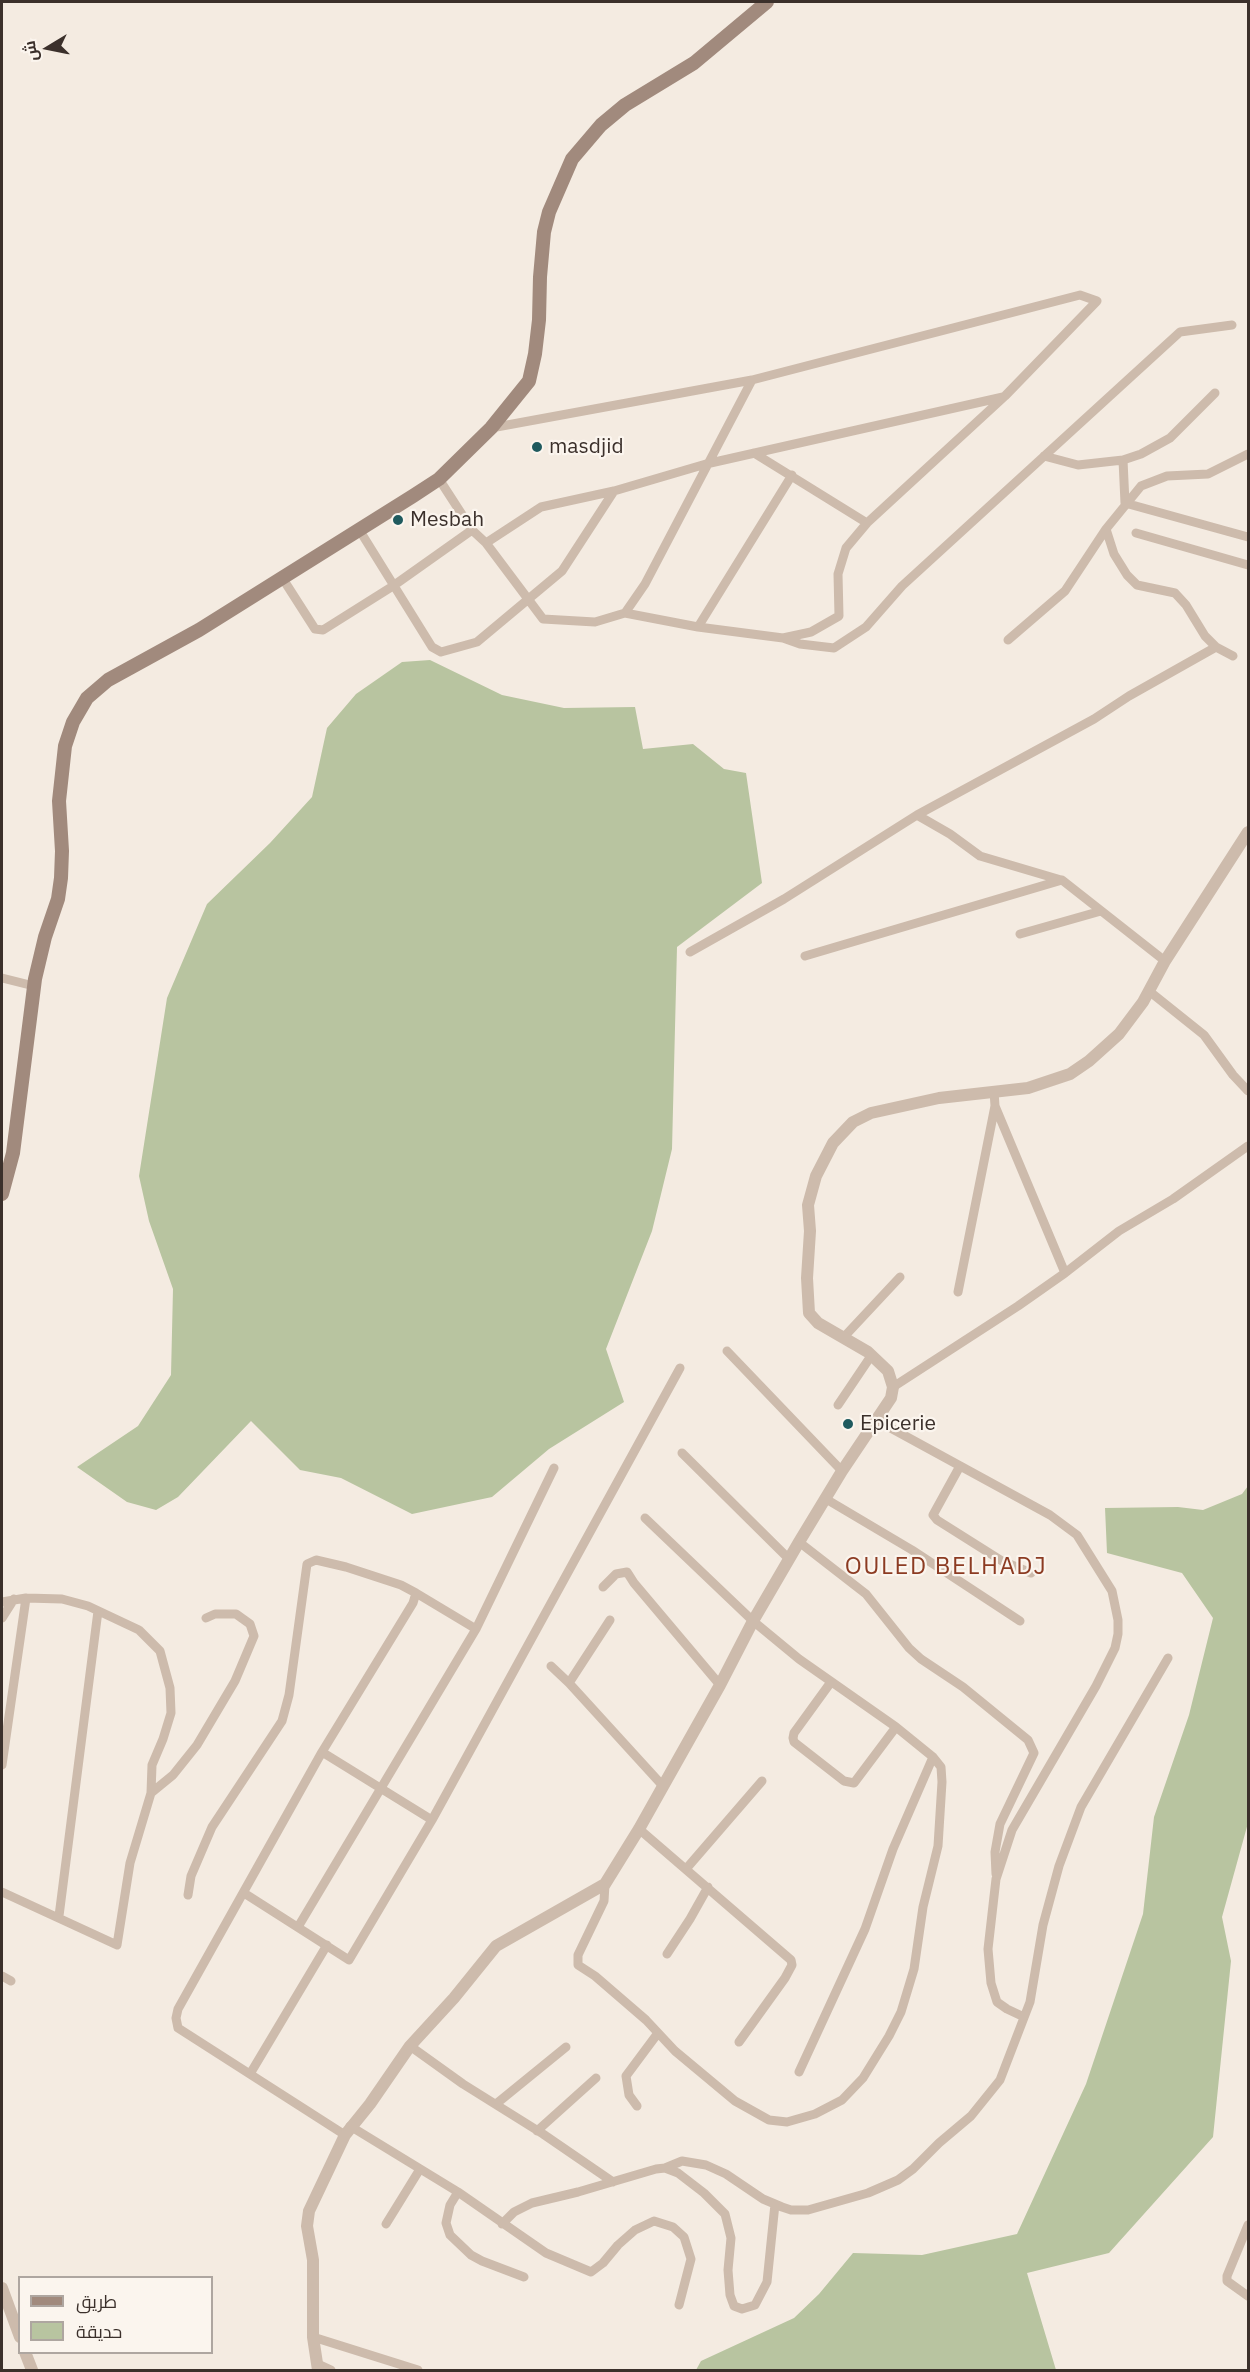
<!DOCTYPE html>
<html>
<head>
<meta charset="utf-8">
<style>
  body { margin:0 }
  #map { position:relative; width:1250px; height:2372px; overflow:hidden; background:#f4ebe1; font-family:"IBM Plex Sans",Cairo,sans-serif }
  canvas { display:block }
  .frame { position:absolute; inset:0; border:3px solid #3b302b; pointer-events:none }
  .legend { position:absolute; left:18px; top:2276px; width:195px; height:78px; box-sizing:border-box; background:#fbf5ee; border:2px solid #aea6a0; margin:0; padding:8px 10px; list-style:none; font-size:18px; color:#3b302b }
  .legend li { display:flex; align-items:center; gap:12px; height:30px }
  .legend b { width:30px; border:2px solid #aea6a0 }
  .north { position:absolute; left:18px; top:18px; width:60px; height:60px; -webkit-text-stroke:4px #fbf5ee; paint-order:stroke; rotate:260deg; font-size:16px; font-weight:700; line-height:24px; text-align:center; color:#3b302b }
  .north::after { content:''; display:block; margin:auto; width:21px; height:27px; background:#3b302b; clip-path:polygon(50% 0,100% 100%,50% 72%,0 100%) }
</style>
</head>
<body>
<div id="map">
<canvas width="1250" height="2372"></canvas>
<div class="frame"></div>
<ul class="legend">
<li><b style="height:8px;background:#a18a7d"></b>طريق</li>
<li><b style="height:16px;background:#b8c4a0"></b>حديقة</li>
</ul>
<div class="north">ش</div>
</div>
<script>
const context = document.querySelector('canvas').getContext('2d');
context.lineJoin = 'round';
function fillPath(path, color) { context.fillStyle = color; context.fill(path, 'evenodd'); }
const toPath = rows => new Path2D(rows.map(r => 'M' + r).join(''));
function trace(path, color, width, dash) { context.strokeStyle = color; context.lineWidth = width; context.lineCap = dash ? 'butt' : 'round'; context.setLineDash(dash || []); context.stroke(path); }
function write(font, color, halo, rows, align = 'center') {
  context.font = font + ' "IBM Plex Sans",sans-serif'; context.lineWidth = 4.5; context.setLineDash([]); context.textBaseline = 'middle'; context.strokeStyle = halo; context.fillStyle = color; for (const [text, x, y, turn = 0] of rows) {
    context.save(); context.translate(x, y); context.rotate((+turn || 0) * Math.PI / 180); context.textAlign = isNaN(turn) ? turn : align; if (halo) context.strokeText(text, 0, 0); context.fillText(text, 0, 0); context.restore();
  }
}
fillPath(toPath([
  [430,660,502,695,564,708,635,707,643,749,693,744,724,769,746,773,762,883,677,947,672,1149,652,1231,606,1349,624,1402,549,1449,492,1497,412,1514,341,1478,300,1470,251,1421,178,1497,156,1510,127,1502,77,1467,138,1426,171,1375,173,1289,149,1221,139,1176,167,998,207,904,270,843,312,797,327,728,356,694,402,662],
  [1248,1486,1248,1823,1222,1917,1231,1961,1213,2137,1109,2253,1027,2273,1056,2370,696,2370,701,2361,794,2318,819,2294,853,2253,922,2255,1017,2234,1086,2084,1143,1914,1154,1817,1189,1715,1213,1618,1182,1573,1107,1553,1105,1508,1178,1507,1203,1510,1242,1494]
]), '#b8c4a0');
trace(toPath([
  [752,380,645,584,625,613,698,627,792,475],
  [491,428,752,380,1080,295,1097,301,1005,396,867,523,846,548,838,574,839,616,811,632,783,638],
  [754,453,867,523],
  [1044,456,1078,465,1123,460,1125,503],
  [1123,460,1141,454,1170,438,1215,393],
  [439,479,472,530,486,543,543,619,595,622,625,613],
  [1125,503,1248,537],
  [360,531,432,647,441,652,477,642,562,571,614,491],
  [1136,533,1248,565],
  [486,543,541,507,614,491,706,464,1003,397],
  [283,579,315,629,323,630,393,586,472,530],
  [698,627,783,638,800,644,834,648,866,627,902,586,1180,332,1232,325],
  [1008,640,1065,591,1106,529],
  [1233,656,1216,647,1205,636,1186,605,1175,593,1137,585,1127,575,1114,554,1106,529,1141,486,1167,476,1208,474,1248,454],
  [917,815,950,834,980,856,1061,880],
  [1020,934,1101,911],
  [690,952,784,899,917,815,1094,719,1129,696,1216,647],
  [805,956,1062,880,1165,961],
  [2,978,34,986],
  [1149,991,1204,1035,1233,1075,1248,1091],
  [994,1091,995,1106,1065,1273],
  [958,1292,995,1106],
  [843,1338,900,1277],
  [727,1351,842,1471],
  [893,1387,1018,1306,1065,1273,1119,1231,1173,1199,1248,1146],
  [838,1405,871,1356],
  [876,1420,1050,1515,1077,1535,1112,1591,1118,1620,1118,1634,1115,1648,1096,1686,1012,1830,996,1879,988,1949,991,1983,997,2002,1007,2009,1024,2017],
  [682,1453,789,1559],
  [960,1466,933,1515,937,1520,1002,1561,1031,1573],
  [826,1499,912,1550,1020,1621],
  [799,1542,866,1594,909,1648,921,1659,963,1687,1028,1740,1034,1753,1000,1824,995,1852,996,1874],
  [603,1587,616,1574,627,1572,634,1583,720,1685],
  [416,1593,476,1629],
  [2,1602,26,1598,62,1599,88,1606,139,1630,160,1651,170,1688,171,1713,163,1739,152,1765,151,1793,130,1863,117,1945,2,1892],
  [2,1618,14,1599],
  [551,1666,569,1683,662,1785],
  [831,1682,794,1733,793,1738,794,1742,844,1781,854,1783,896,1727],
  [569,1683,610,1620],
  [322,1752,432,1820],
  [2,1765,26,1598],
  [151,1793,173,1775,197,1745,235,1681,254,1636,250,1624,236,1614,215,1614,206,1618],
  [639,1829,791,1960,792,1965,785,1978,739,2042],
  [686,1869,762,1781],
  [605,1884,604,1901,578,1955,578,1965,595,1976,646,2020,675,2051,735,2101,769,2120,787,2122,815,2114,842,2100,863,2078,889,2036,901,2012,914,1969,923,1907,938,1846,942,1782,941,1767,933,1757,896,1727,799,1659,753,1621,645,1518],
  [244,1893,349,1960,432,1820,680,1368],
  [188,1895,191,1876,212,1827,282,1721,289,1695,307,1564,316,1560,346,1567,401,1585,416,1593,413,1603,322,1752,178,2009,176,2018,178,2028,345,2135],
  [59,1916,98,1611],
  [298,1927,476,1629,554,1468],
  [667,1954,690,1919,708,1887],
  [2,1976,11,1981],
  [410,2046,463,2084,543,2134,613,2182],
  [799,2072,865,1929,893,1849,933,1757],
  [250,2074,327,1945],
  [496,2104,566,2047],
  [637,2106,629,2095,626,2076,658,2033],
  [350,2126,458,2192,450,2205,446,2223,450,2235,471,2255,482,2261,524,2277],
  [537,2131,596,2078],
  [665,2168,682,2161,706,2165,726,2174,763,2199,782,2207,791,2210,808,2210,868,2193,898,2180,913,2169,939,2143,971,2116,1000,2080,1030,2002,1043,1925,1059,1866,1081,1807,1168,1658],
  [458,2192,546,2253,591,2272,603,2263,618,2245,635,2230,654,2221,673,2227,684,2237,691,2259,679,2305],
  [386,2224,420,2169],
  [502,2224,514,2212,532,2203,578,2192,656,2169,665,2168,678,2173,704,2193,725,2214,731,2238,728,2270,730,2295,734,2306,742,2309,755,2305,767,2282,775,2204],
  [1248,2225,1227,2276,1227,2281,1248,2296],
  [313,2337,418,2370],
  [318,2364,331,2370]
]), '#cdbbac', 9);
trace(toPath([
  [2,2288,20,2337],
  [25,2352,32,2370],
  [318,2370,313,2337,313,2260,307,2226,309,2211,345,2135,370,2104,410,2046,454,1998,496,1946,605,1884,639,1829,720,1685,753,1621,799,1542,842,1471,891,1398,893,1387,888,1371,868,1352,818,1323,809,1313,807,1278,810,1231,808,1205,816,1176,833,1143,853,1122,871,1113,939,1098,1028,1088,1070,1074,1089,1061,1119,1034,1143,1002,1165,961,1248,832]
]), '#cdbbac', 12);
trace(toPath([
  [2,1194,13,1153,35,979,45,937,58,899,61,878,62,851,59,801,65,746,73,722,87,698,108,680,199,630,413,496,439,479,491,428,529,381,535,354,539,320,540,277,544,232,549,212,572,159,601,125,625,105,694,63,767,2]
]), '#a18a7d', 14);
for (const [x, y, r, color] of [
  [537,447,6,"#1f5a5e"],
  [398,520,6,"#1f5a5e"],
  [848,1424,6,"#1f5a5e"]
]) { const dot = new Path2D(); dot.arc(x, y, r, 0, 2 * Math.PI); context.fillStyle = color; context.fill(dot); trace(dot, '#fbf5ee', 2); }
write('21px', '#3b302b', '#fbf5ee', [
  ["masdjid",549,447],
  ["Mesbah",410,520],
  ["Epicerie",860,1424]
], 'left');
context.letterSpacing = '1.5px';
write('24px', '#8c3b22', '#fbf5ee', [
  ["OULED BELHADJ",946,1567]
]);
context.letterSpacing = '0px';
</script>
</body>
</html>
